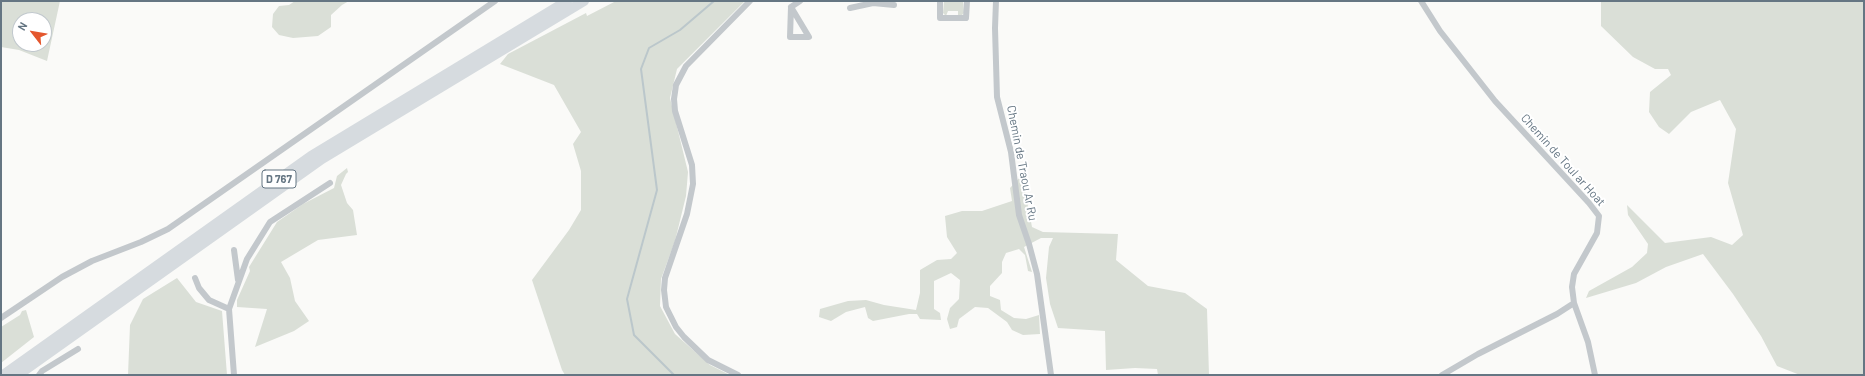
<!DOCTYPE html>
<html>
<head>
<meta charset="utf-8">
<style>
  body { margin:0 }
  #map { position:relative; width:1865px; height:376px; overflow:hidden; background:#fafaf8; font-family:Barlow,sans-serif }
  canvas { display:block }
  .frame { position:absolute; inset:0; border:2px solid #657683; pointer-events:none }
  .north { position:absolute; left:12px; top:12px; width:40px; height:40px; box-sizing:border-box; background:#fff; border:1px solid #c1c8cd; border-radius:50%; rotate:301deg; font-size:11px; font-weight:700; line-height:16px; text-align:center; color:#657683 }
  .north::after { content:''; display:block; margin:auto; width:14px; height:18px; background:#e4572e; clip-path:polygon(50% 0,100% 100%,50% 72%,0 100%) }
</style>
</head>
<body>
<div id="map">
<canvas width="1865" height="376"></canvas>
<div class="frame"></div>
<div class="north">N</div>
</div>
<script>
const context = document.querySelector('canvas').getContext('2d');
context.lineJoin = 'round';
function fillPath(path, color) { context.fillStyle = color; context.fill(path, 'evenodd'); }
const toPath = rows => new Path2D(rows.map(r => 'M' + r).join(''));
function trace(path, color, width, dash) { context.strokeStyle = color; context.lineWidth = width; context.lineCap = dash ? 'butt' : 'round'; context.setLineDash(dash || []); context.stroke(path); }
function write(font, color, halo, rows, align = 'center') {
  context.font = font + ' Barlow,sans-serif'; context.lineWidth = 4; context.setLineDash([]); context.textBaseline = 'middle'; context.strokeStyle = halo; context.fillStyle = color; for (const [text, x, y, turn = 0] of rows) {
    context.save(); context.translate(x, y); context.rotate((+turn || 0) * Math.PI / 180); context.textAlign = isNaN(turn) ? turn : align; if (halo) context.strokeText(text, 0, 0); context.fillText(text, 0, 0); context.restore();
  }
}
fillPath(toPath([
  [1,1,60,1,47,61,19,50,1,47],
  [20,20,44,20,44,44,20,44],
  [295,1,349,1,342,5,331,15,331,27,318,36,293,38,279,35,272,27,273,14,279,6,289,5],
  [616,1,745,1,677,69,670,98,688,172,686,196,675,241,661,279,660,306,675,334,710,365,730,375,565,375,562,370,532,280,569,230,581,210,581,171,573,144,581,132,554,85,500,64,508,54,586,13,587,16],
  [963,1,964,13,962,15,958,16,958,11,948,11,946,16,943,13,944,1],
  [1601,1,1864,1,1864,375,1800,375,1777,366,1761,336,1733,294,1703,254,1666,267,1636,283,1586,298,1589,291,1632,267,1647,253,1648,244,1628,215,1627,205,1665,243,1711,237,1732,245,1743,235,1728,183,1736,129,1720,100,1691,112,1669,134,1659,127,1649,112,1650,92,1671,75,1668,69,1655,69,1633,57,1601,26],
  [347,168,348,172,346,174,341,185,347,203,353,210,357,235,318,240,281,262,290,278,295,301,309,321,294,331,255,347,267,309,237,307,237,300,250,271,249,267,277,222,303,204,334,188,337,176],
  [1022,175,1032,227,1043,232,1118,234,1116,260,1148,286,1185,293,1207,309,1209,375,1158,375,1157,369,1135,368,1106,370,1105,331,1058,328,1050,304,1046,278,1049,247,1053,238,1041,238,1024,247,1032,272,1028,271,1025,255,1019,249,1006,253,1002,262,1002,273,990,286,990,296,1000,300,1001,310,1014,318,1026,319,1039,315,1040,334,1023,335,1012,330,1007,322,988,308,975,307,959,319,957,327,950,329,947,319,950,308,959,299,960,280,951,273,934,281,934,309,940,313,941,320,920,319,917,314,909,314,873,321,868,318,865,307,846,312,831,321,819,317,820,309,848,301,866,300,884,305,916,310,920,293,920,270,937,260,951,259,957,253,947,237,945,216,962,211,982,211,1012,201,1010,188],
  [177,278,196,302,222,311,227,375,128,375,130,325,143,299],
  [26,310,34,337,1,363,1,327,20,315,22,311]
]), '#dadfd7');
trace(toPath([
  [674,375,634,335,627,299,657,190,641,69,649,48,680,30,714,1]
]), '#bbc7cb', 2);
trace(toPath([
  [940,1,940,18,966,18,967,1],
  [996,1,995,28,997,97,1011,152,1019,215,1029,244,1037,274,1051,375],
  [1421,1,1440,31,1495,101,1589,203,1599,216,1597,233,1574,274,1572,287,1574,303,1557,314,1478,354,1442,375],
  [791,7,809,37,790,37,791,7],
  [791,7,800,1],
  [850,8,873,3,894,5],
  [234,250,238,280],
  [195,278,199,288,209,300,229,309],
  [1574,303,1588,342,1595,375],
  [1,318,62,277,92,261,141,242,168,229,495,1],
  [39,375,42,371,78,349],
  [234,375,229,309,247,259,270,222,330,183],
  [738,375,708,360,684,337,676,327,666,307,664,290,665,278,687,214,693,184,692,165,675,111,674,99,676,85,686,66,750,1]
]), '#c3c8cc', 6);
trace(toPath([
  [3,375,311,156,567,1],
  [18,375,322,159,584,1]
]), '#d6dbdf', 10);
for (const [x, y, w] of [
  [279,179,34]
]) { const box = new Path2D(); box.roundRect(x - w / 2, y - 9, w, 18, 3); context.fillStyle = '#fff'; context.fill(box); trace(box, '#657683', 1); }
write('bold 11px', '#657683', null, [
  ["D 767",279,179]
]);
write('12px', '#657683', '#fff', [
  ["Chemin de Toul ar Hoat",1563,160,48],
  ["Chemin de Traou Ar Ru",1022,163,79]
]);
</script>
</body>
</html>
